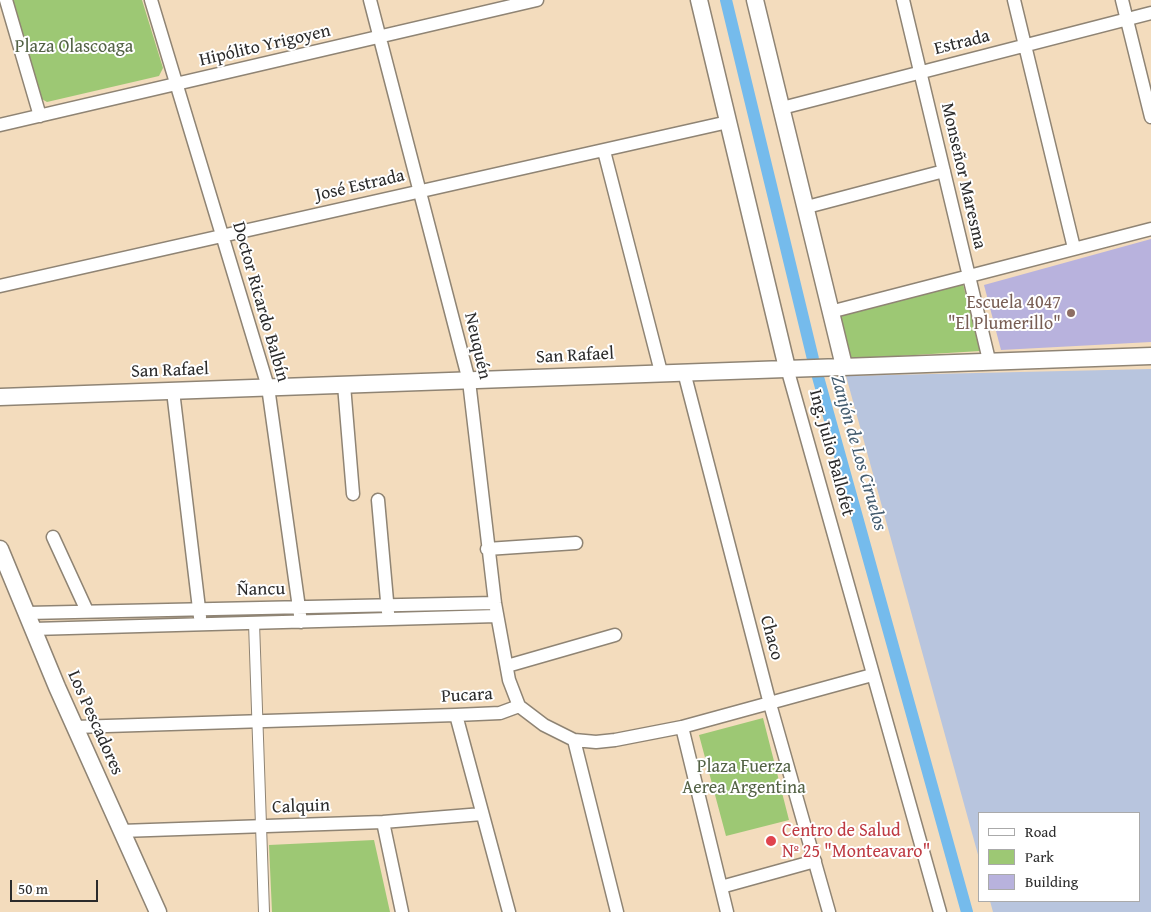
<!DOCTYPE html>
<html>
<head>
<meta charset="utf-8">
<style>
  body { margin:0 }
  #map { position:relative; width:1151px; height:912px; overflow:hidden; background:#f3dcbd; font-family:"Gentium Book Plus",serif }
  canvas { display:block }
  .legend { position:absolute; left:978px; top:812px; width:162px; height:90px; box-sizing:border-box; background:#fff; border:1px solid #aaa; margin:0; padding:6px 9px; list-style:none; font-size:15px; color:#2b2b2b }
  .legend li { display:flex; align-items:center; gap:10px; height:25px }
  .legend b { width:25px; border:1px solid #aaa }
  .scale { position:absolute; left:10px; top:880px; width:88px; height:22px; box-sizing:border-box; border:2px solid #2b2b2b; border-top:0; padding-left:6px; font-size:15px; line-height:18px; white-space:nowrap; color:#2b2b2b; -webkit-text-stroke:4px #fff; paint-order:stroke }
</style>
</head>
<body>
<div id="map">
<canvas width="1151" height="912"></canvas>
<ul class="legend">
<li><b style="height:6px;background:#fff"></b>Road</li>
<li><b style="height:14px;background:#9dc874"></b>Park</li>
<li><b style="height:14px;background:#b8b2dd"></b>Building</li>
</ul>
<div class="scale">50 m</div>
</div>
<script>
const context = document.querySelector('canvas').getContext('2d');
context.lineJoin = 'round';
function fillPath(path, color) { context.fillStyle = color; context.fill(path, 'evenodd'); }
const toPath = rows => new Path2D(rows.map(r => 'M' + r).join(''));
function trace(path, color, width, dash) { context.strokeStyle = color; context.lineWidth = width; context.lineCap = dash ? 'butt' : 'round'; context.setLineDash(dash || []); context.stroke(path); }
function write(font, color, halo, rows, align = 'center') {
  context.font = font + ' "Gentium Book Plus",serif'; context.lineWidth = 4; context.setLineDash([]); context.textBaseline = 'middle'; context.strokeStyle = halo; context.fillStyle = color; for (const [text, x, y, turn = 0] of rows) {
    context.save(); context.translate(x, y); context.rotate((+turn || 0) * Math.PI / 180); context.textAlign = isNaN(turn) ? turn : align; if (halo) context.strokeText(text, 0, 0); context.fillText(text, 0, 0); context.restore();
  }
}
fillPath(toPath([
  [1151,369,1151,912,993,912,990,901,1140,901,1140,813,980,813,980,862,846,376]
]), '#b8c5de');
fillPath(toPath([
  [11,0,142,0,163,68,159,76,47,102,40,98],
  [963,284,980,351,850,359,840,316],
  [763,718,789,820,726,836,699,735],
  [374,840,390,912,272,912,269,845]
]), '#9dc874');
trace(toPath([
  [726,0,813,359,967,912]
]), '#75bbec', 12);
fillPath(toPath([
  [1151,239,1151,342,1001,350,984,285]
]), '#b8b2dd');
const pedestrian = toPath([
  [254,623,264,912]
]);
const minor = toPath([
  [6,0,40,116],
  [151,0,268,387,301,622],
  [370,0,469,381,495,603,509,680,519,706],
  [903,0,989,360],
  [1014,0,1074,248],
  [1122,0,1151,117],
  [782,108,1151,13],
  [0,125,537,0],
  [604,151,661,372],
  [807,207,944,171],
  [0,286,728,122],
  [830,312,1151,229],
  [787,368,940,912],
  [684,372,770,704,829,912],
  [344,385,353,494],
  [173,391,200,617],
  [378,500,388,612],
  [53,537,87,611],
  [487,549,576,543],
  [27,613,495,603],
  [33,629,497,616],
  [507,666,615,635],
  [519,706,544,725,574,740,596,742,615,740,682,727,872,675],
  [456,715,509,912],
  [75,727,456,715,500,713,519,706],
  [682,727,727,912],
  [574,740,617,912],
  [383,822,402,912],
  [121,831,383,822,482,814],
  [721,887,815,861]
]);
const tertiary = toPath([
  [699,0,787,368],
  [755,0,844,366],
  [0,397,1151,356],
  [0,549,57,687,158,912]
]);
trace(pedestrian, '#8f8474', 12);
trace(minor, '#8f8474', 15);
trace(tertiary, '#8f8474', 19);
trace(pedestrian, '#fff', 10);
trace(minor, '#fff', 12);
trace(tertiary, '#fff', 16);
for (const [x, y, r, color] of [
  [1071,313,5,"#8d6e63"],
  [771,841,6,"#e0444e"]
]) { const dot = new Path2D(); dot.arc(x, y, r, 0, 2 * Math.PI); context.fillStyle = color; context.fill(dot); trace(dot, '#fff', 2); }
write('18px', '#2b2b2b', '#fff', [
  ["Estrada",962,43,-14],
  ["Hipólito Yrigoyen",265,46,-13],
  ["Monseñor Maresma",963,176,77],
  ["José Estrada",360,186,-13],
  ["Doctor Ricardo Balbín",260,302,74],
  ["Neuquén",477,346,77],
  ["San Rafael",575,356,-3],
  ["San Rafael",170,371,-2],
  ["Ing. Julio Ballofet",831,453,75],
  ["Ñancu",261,590,-1],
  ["Chaco",771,638,75],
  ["Pucara",467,696,-3],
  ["Los Pescadores",95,723,66],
  ["Calquin",301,807,-2]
]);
write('18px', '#536245', '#fff', [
  ["Plaza Olascoaga",74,47],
  ["Plaza Fuerza",744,767],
  ["Aerea Argentina",744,788]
]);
write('18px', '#785e54', '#fff', [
  ["Escuela 4047",1061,303],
  ["\"El Plumerillo\"",1061,324]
], 'right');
write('18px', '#be3a42', '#fff', [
  ["Centro de Salud",782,831],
  ["Nº 25 \"Monteavaro\"",782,852]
], 'left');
write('italic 19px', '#455d6f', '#fff', [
  ["Zanjón de Los Ciruelos",858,453,74]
]);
</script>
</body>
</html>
